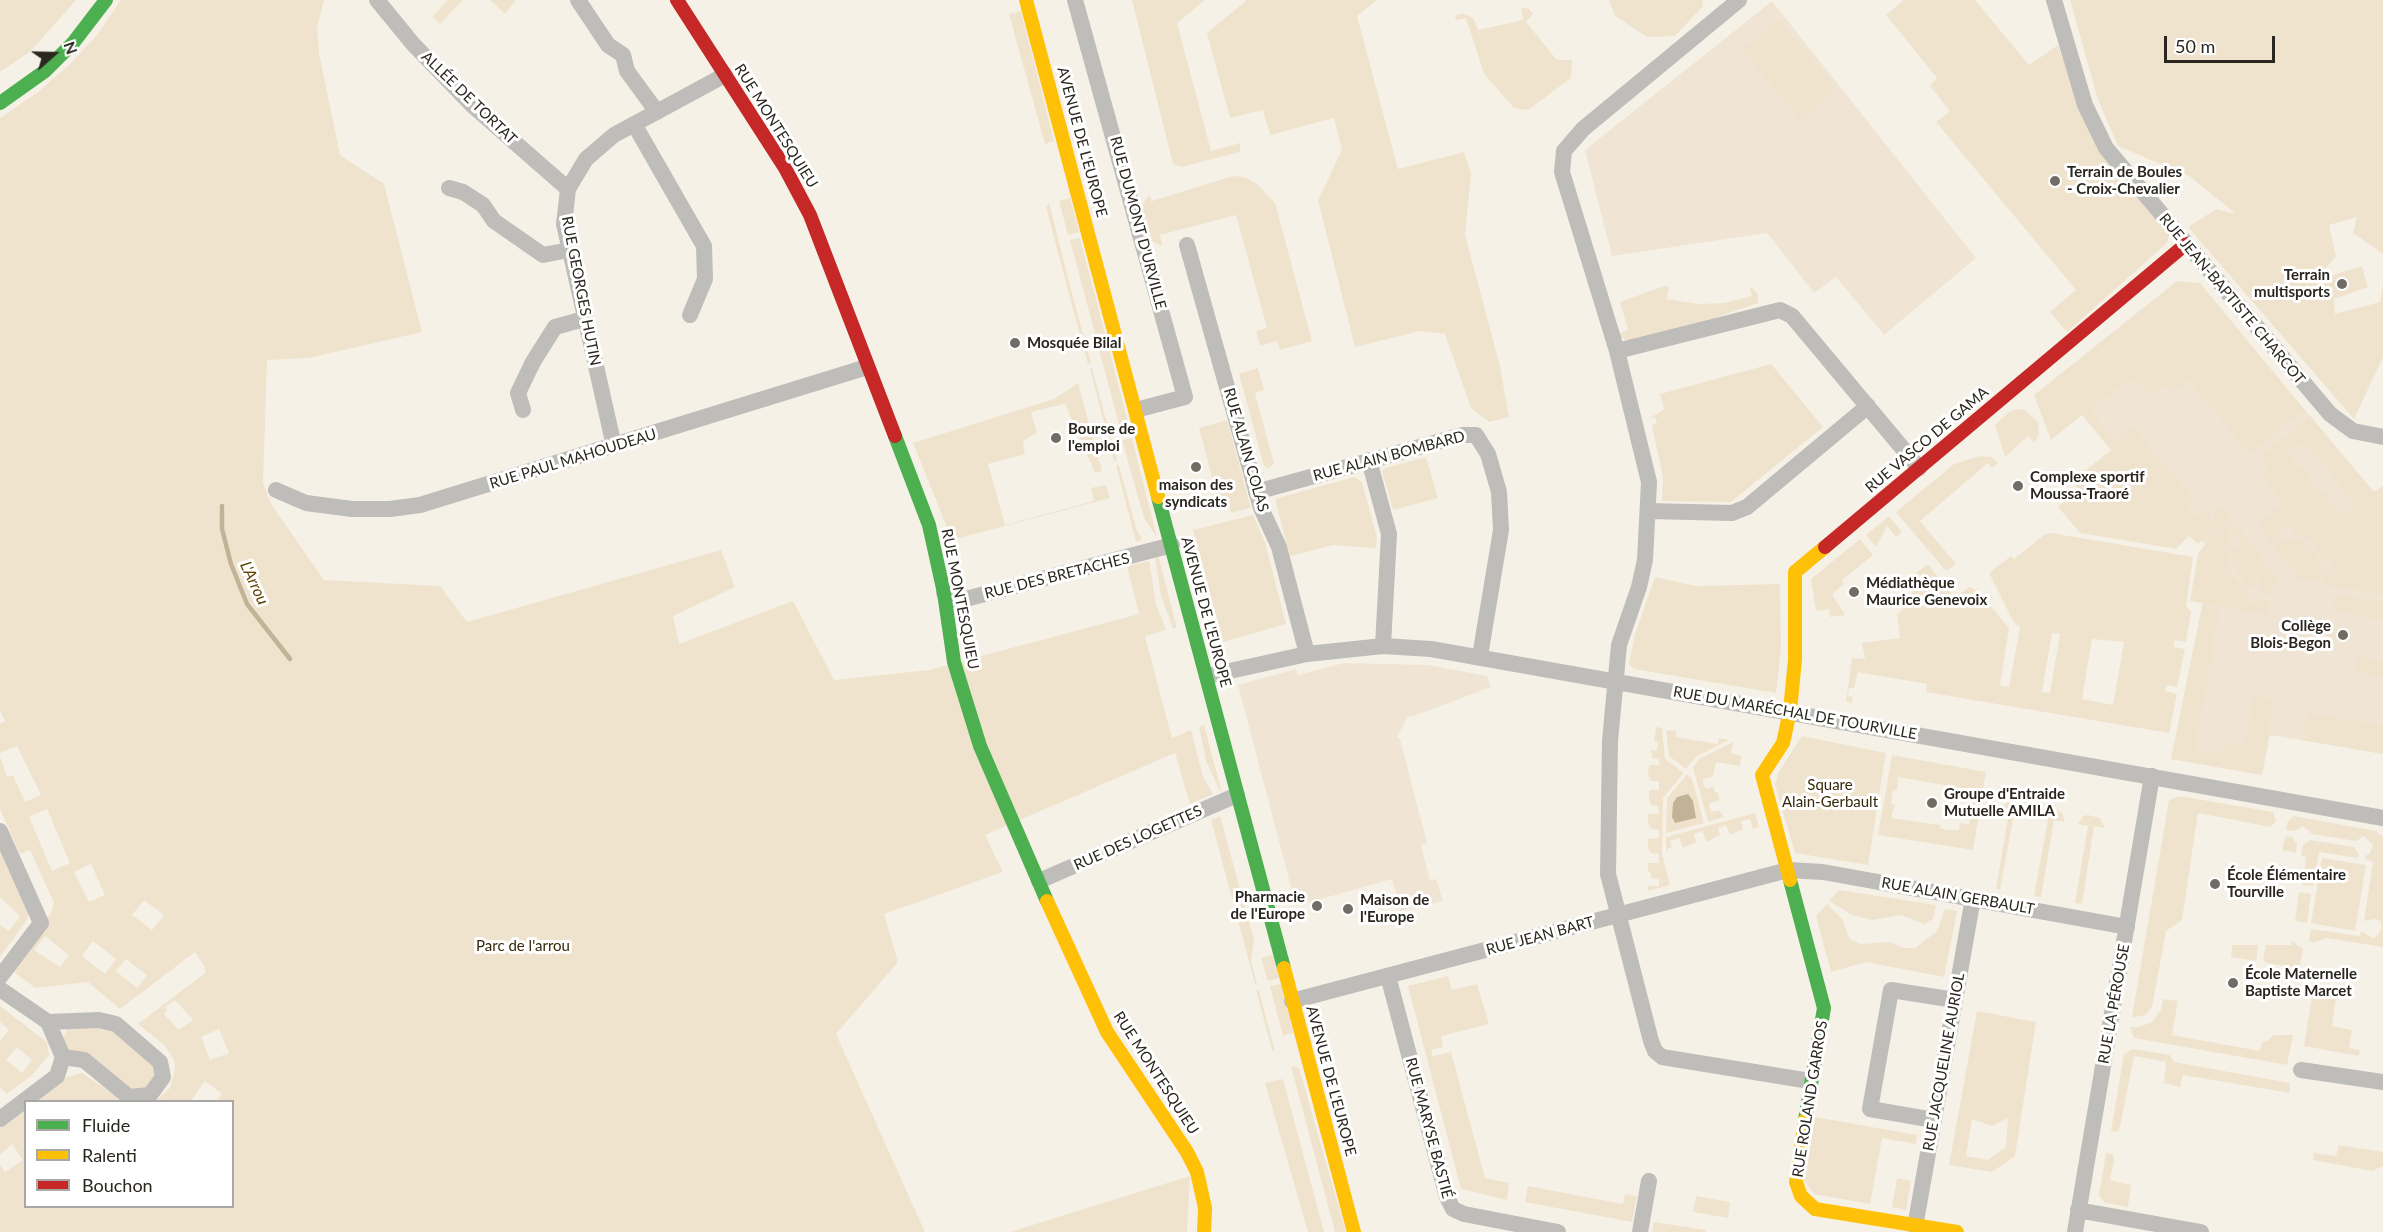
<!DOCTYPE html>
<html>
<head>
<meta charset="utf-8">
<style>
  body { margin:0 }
  #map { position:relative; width:2383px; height:1232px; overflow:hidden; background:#f6f1e7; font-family:Lato,sans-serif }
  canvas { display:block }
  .legend { position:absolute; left:24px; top:1100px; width:210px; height:108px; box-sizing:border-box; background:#fff; border:2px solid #aaa8a6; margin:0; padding:8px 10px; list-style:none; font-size:18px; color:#2a2620 }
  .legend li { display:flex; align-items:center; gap:12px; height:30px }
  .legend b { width:30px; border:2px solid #aaa8a6 }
  .north { position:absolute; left:24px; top:24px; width:60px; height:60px; -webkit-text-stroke:4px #fff; paint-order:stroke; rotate:70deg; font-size:16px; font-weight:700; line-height:24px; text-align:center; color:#2a2620 }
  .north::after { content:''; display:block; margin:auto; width:21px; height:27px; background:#2a2620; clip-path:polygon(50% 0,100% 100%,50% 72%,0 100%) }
  .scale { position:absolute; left:2164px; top:36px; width:111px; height:27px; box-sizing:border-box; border:3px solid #2a2620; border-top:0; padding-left:8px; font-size:18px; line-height:21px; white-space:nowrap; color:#2a2620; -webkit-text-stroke:4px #fff; paint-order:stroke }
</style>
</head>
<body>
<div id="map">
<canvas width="2383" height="1232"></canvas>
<ul class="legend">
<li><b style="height:8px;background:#4caf50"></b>Fluide</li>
<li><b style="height:8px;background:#ffc107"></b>Ralenti</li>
<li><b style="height:8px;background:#c62828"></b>Bouchon</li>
</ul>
<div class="north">N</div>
<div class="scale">50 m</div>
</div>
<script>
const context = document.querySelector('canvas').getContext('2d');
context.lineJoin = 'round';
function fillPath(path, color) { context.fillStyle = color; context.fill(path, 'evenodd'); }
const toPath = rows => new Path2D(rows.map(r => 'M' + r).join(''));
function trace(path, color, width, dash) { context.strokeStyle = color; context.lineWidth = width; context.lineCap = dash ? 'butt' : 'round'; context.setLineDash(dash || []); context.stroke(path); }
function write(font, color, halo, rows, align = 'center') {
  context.font = font + ' Lato,sans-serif'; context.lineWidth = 6; context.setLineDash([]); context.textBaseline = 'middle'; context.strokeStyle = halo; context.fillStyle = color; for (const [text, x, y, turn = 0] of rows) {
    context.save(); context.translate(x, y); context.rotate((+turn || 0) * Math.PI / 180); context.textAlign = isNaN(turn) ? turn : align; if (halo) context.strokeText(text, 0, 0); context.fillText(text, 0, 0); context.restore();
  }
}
fillPath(toPath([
  [1772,1,1976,258,1884,335,1836,277,1814,293,1767,233,1612,256,1585,150],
  [2212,300,2374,492,2383,486,2383,754,2270,735,2262,775,2171,759,2213,553,2086,405],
  [1344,663,1428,665,1487,676,1491,687,1411,717,1408,716,1397,737,1400,739,1427,843,1421,845,1430,880,1436,879,1443,901,1401,911,1392,879,1296,906,1238,685,1296,669,1298,675]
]), '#f0e5d4');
fillPath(toPath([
  [0,0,76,0,31,51,0,72],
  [121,0,324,0,317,28,319,53,340,155,384,184,422,332,309,358,267,360,263,483,271,504,324,580,440,586,467,622,721,550,735,587,673,616,679,644,793,601,834,680,929,670,1139,614,1127,566,1149,561,1156,604,1166,630,1145,636,1171,735,1172,738,1191,730,1203,777,1213,794,1190,804,1175,753,985,835,1003,872,884,914,898,962,836,1034,925,1232,0,1232,0,1164,5,1172,23,1160,12,1144,0,1155,0,1128,25,1109,26,1206,232,1206,232,1102,216,1101,222,1094,205,1081,191,1101,156,1101,170,1088,175,1069,174,1060,164,1045,138,1024,205,973,205,967,195,952,120,1009,88,982,35,988,9,968,51,913,54,903,30,850,20,854,0,809,0,756,7,777,13,775,25,802,41,795,17,746,0,753,0,724,5,721,0,711,0,118,38,92,70,64,97,35],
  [47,809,70,863,52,871,29,817],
  [91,864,105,895,89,902,74,872],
  [144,900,164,915,152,930,132,915],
  [45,936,69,955,60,967,34,950],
  [93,941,116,959,105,974,82,956],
  [126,959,147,975,137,988,116,971],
  [175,1000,193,1020,179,1030,164,1014,167,1010,165,1007],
  [219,1029,229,1053,210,1060,201,1037],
  [448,0,463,0,440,24,432,17],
  [490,0,516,0,505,14],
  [1132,0,1205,0,1177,23,1211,151,1240,143,1240,152,1181,167,1173,164],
  [1247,0,1377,0,1357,16,1398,169,1464,152,1471,173,1465,235,1500,366,1509,417,1489,422,1471,408,1445,334,1420,331,1355,347,1318,200,1342,150,1334,118,1270,135,1263,110,1230,118,1207,33],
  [1609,0,1702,0,1703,6,1675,36,1647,37,1615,16],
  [1904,0,1975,0,2029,65,2058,45,2074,91,2169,235,2167,243,2067,332,2050,312,2076,290,1936,122,1950,111,1930,86,1937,78,1886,15],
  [2070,0,2383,0,2383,254,2353,233,2357,217,2329,225,2336,256,2316,280,2362,266,2368,287,2334,299,2335,314,2380,302,2383,282,2383,357,2354,419,2188,227,2216,209,2236,214,2189,176,2118,146,2098,100],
  [1521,7,1529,9,1533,14,1526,22,1557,60,1572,60,1571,78,1528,110,1514,108,1484,74,1466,18,1456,20,1455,16,1462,13,1473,18,1478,30,1523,20],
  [1021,11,1054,141,1045,144,1009,14],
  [1779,19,1838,89,1801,121,1742,50],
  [1233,176,1244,177,1257,184,1275,203,1312,341,1280,350,1277,341,1260,346,1256,331,1267,328,1236,215,1160,235,1162,246,1149,240,1141,215,1142,205,1149,195,1152,201],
  [1070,198,1079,232,1068,235,1059,201],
  [1049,203,1074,301,1091,363,1088,364,1071,302,1046,207],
  [1080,238,1131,433,1122,436,1070,240],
  [2177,281,2200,283,2304,409,2250,454,2188,380,2173,393,2168,386,2157,388,2153,394,2131,379,2090,409,2116,440,2133,427,2195,501,2188,507,2197,517,2204,511,2212,521,2215,513,2224,505,2231,514,2198,544,2189,536,2176,549,2080,533,2058,507,2079,490,2072,481,2111,450,2082,415,2051,440,2034,395],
  [1664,286,1669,286,1667,299,1699,304,1724,303,1752,296,1750,286,1758,294,1758,303,1671,333,1631,343,1617,335,1628,329,1620,302],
  [1771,364,1823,427,1731,502,1662,501,1663,478,1652,425,1657,424,1655,417,1650,418,1664,409,1660,394],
  [1092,368,1117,460,1114,461,1090,369],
  [1258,368,1264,390,1255,393,1274,464,1268,468,1264,466,1239,374],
  [1078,383,1102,471,1095,473,1065,404,1031,412,1037,433,1023,441,1025,454,988,464,1005,525,1094,501,1091,488,1106,485,1110,498,952,540,913,443,1054,399],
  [2018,409,2025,410,2038,422,2039,435,2034,443,2028,436,2005,457,1995,425,2010,411],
  [2310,416,2374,492,2383,486,2383,595,2321,584,2333,564,2329,560,2324,560,2315,545,2307,538,2294,534,2293,529,2287,526,2282,529,2281,536,2272,544,2258,525,2283,503,2262,476,2269,468,2260,457],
  [2303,441,2357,505,2346,515,2333,508,2324,497,2327,494,2315,487,2306,476,2309,473,2304,467,2302,469,2297,465,2287,454],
  [1227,420,1251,508,1231,513,1229,505,1220,507,1199,428],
  [1132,438,1157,538,1144,518,1122,440],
  [1980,456,1992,457,1998,463,1992,468,1988,463,1920,521,1956,564,1946,571,1896,512,1954,464],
  [1426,457,1438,498,1393,510,1382,471,1386,468],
  [1116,465,1119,465,1136,528,1142,540,1136,542],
  [1354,477,1362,482,1377,538,1376,548,1333,545,1290,556,1275,499],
  [1253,515,1265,542,1286,624,1223,642,1193,530],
  [1889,516,1902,532,1896,537,1887,526,1876,547,1866,535],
  [2233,517,2236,521,2229,531,2231,548,2228,562,2231,571,2235,579,2247,589,2248,601,2256,603,2263,599,2270,600,2267,615,2190,601,2198,554,2209,539],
  [2237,525,2267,563,2257,570,2257,585,2249,587,2243,582,2232,561,2234,549,2240,547,2242,543,2232,531],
  [2051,533,2193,557,2186,606,2191,612,2186,642,2175,640,2173,647,2185,649,2177,687,2167,685,2165,691,2177,694,2169,733,1926,692,1927,684,1858,672,1854,688,1849,688,1848,696,1853,697,1852,703,1846,701,1852,658,1865,659,1862,643,1900,638,1897,614,1913,600,1911,585,1906,580,1928,564,1955,598,1969,587,1978,591,2009,628,2000,685,2009,687,2020,627,2014,623,1989,573,2011,556,2014,559,2045,534],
  [2052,633,2060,634,2050,693,2042,692],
  [2092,639,2124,642,2113,705,2082,699],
  [2292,537,2309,545,2321,562,2320,568,2324,572,2317,583,2300,580,2274,546,2283,538],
  [1860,539,1873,555,1842,580,1844,584,1832,594,1845,615,1830,617,1829,609,1816,611,1811,579],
  [1155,557,1159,558,1177,628,1173,628,1161,596],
  [2269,566,2277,577,2271,595,2264,594,2260,587,2260,573],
  [1655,577,1696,586,1780,584,1781,649,1776,693,1634,669,1629,664,1635,634],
  [2335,594,2383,602,2383,620,2332,611],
  [2202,606,2220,610,2216,631,2212,630,2211,638,2215,639,2197,737,2198,750,2222,752,2223,742,2244,746,2254,694,2274,699,2262,775,2171,759],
  [2357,656,2383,661,2383,677,2356,672],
  [2307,713,2383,725,2383,754,2303,740],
  [1204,725,1221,789,1220,791,1206,761,1199,727],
  [1656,727,1662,728,1665,759,1684,773,1663,798,1662,854,1670,885,1648,891,1648,886,1659,886,1659,879,1651,878,1650,872,1648,872,1648,863,1659,863,1659,854,1651,853,1648,848,1648,839,1659,838,1659,830,1651,829,1648,823,1648,814,1659,814,1658,806,1651,805,1649,799,1649,790,1659,790,1659,781,1651,781,1648,775,1649,765,1659,765,1659,759,1652,758,1651,750,1657,751,1658,742,1654,741],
  [1666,730,1676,731,1676,737,1718,744,1719,738,1729,740,1697,756,1686,769,1669,756],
  [1802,736,1886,753,1868,865,1795,853,1775,785,1778,773],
  [1733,742,1731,753,1741,756,1740,766,1716,762,1713,776,1702,780,1706,789,1713,786,1715,792,1717,792,1720,800,1709,804,1711,812,1719,810,1724,817,1708,822,1693,767,1699,759],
  [1892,755,1986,772,1973,850,1878,835],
  [1898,777,1966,789,1965,796,1977,798,1973,801,1969,825,1960,823,1959,830,1949,830,1940,828,1940,825,1891,818,1895,805,1891,804,1893,790,1897,790],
  [1687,774,1692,779,1704,823,1666,833,1667,798],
  [2179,796,2273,812,2276,821,2271,827,2198,813,2182,920,2166,931,2152,1007,2144,1016,2132,1017,2169,800],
  [2008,802,2020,806,2024,816,2014,814,2000,890,1996,889,2009,812,1998,810],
  [2049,807,2062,813,2065,822,2054,820,2041,897,2034,896,2048,819,2038,817,2039,813],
  [1755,813,1759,827,1753,829,1750,819,1741,821,1743,829,1730,835,1726,825,1718,828,1720,835,1706,842,1703,831,1694,834,1696,842,1683,848,1679,838,1670,841,1672,847,1667,849,1666,853,1666,837],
  [2088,815,2100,818,2105,828,2094,826,2082,904,2075,903,2088,826,2078,824,2083,816],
  [1220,816,1254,940,1251,960,1257,984,1255,984,1211,820],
  [2293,816,2376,831,2383,837,2383,947,2326,938,2313,943,2309,940,2311,929,2360,936,2361,931,2373,938,2378,935,2382,927,2380,921,2376,919,2364,921,2373,862,2365,859,2365,856,2370,853,2373,845,2364,836,2356,841,2312,834,2303,826,2294,831,2286,830,2287,823],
  [2285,836,2292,837,2297,844,2296,853,2282,850],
  [2310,840,2354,847,2359,854,2358,858,2319,852,2313,886,2302,885,2306,857,2301,855,2303,845],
  [0,844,29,913,27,920,0,957,0,925,9,931,20,916,0,897],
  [2322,858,2366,865,2355,931,2311,923],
  [1839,890,1936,905,1933,919,1924,924,1901,915,1872,920,1852,915,1829,901],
  [2299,892,2311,894,2307,923,2295,921],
  [1827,904,1842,919,1850,939,1860,944,1890,942,1904,948,1915,948,1937,931,1945,909,1957,911,1944,977,1866,962,1831,972,1816,916],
  [2292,941,2303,949,2299,969,2263,962,2266,945,2291,945],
  [2232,945,2258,945,2256,961,2231,957],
  [1273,955,1279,978,1268,981,1261,958],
  [1448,976,1452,990,1477,984,1489,1024,1441,1036,1443,1047,1431,1050,1433,1056,1451,1052,1485,1178,1509,1183,1507,1200,1461,1189,1408,986],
  [1281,984,1293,1033,1283,1036,1270,986],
  [1256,990,1259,990,1275,1052,1272,1050],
  [2312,996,2336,999,2332,1026,2352,1030,2349,1048,2360,1050,2359,1056,2304,1046],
  [2163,999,2178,1001,2172,1035,2260,1051,2262,1042,2268,1041,2273,1035,2293,1035,2287,1065,2134,1038,2130,1027,2139,1027,2152,1022,2161,1010],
  [0,1006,47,1042,49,1055,32,1075,7,1094,0,1088,0,1041,9,1030,0,1022],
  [17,1047,32,1060,22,1073,6,1060],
  [1977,1011,2036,1022,2015,1156,1992,1172,1949,1165],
  [2008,1118,2006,1147,1988,1160,1966,1156,1972,1119,1992,1126],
  [96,1018,157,1063,159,1077,148,1092,131,1092,67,1052,63,1039,69,1026],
  [2133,1049,2170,1055,2174,1062,2290,1083,2290,1093,2183,1075,2180,1087,2164,1083,2166,1062,2134,1056,2120,1127,2117,1132,2111,1131,2124,1054],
  [1291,1066,1299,1068,1346,1232,1335,1232],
  [82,1073,124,1101,35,1102,67,1077],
  [1283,1079,1324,1232,1308,1232,1265,1083],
  [1815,1117,1917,1135,1916,1144,1882,1138,1870,1204,1814,1194,1804,1181],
  [2339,1145,2383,1152,2383,1166,2372,1171,2313,1160,2314,1153,2336,1156],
  [2106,1153,2113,1154,2114,1161,2110,1180,2131,1185,2128,1207,2105,1203,2099,1195],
  [1190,1176,1187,1232,1010,1232],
  [1897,1178,1911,1181,1906,1210,1892,1207],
  [1528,1186,1623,1204,1625,1194,1637,1196,1632,1222,1525,1202],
  [1696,1196,1730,1202,1728,1218,1693,1212],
  [1654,1222,1706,1230,1705,1232,1652,1232]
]), '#f0e3ce');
fillPath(toPath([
  [1688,794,1693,801,1696,818,1675,823,1672,817,1673,803,1677,797]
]), '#c2b297');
trace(toPath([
  [222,506,222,529,231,564,247,604,290,659]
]), '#c2b297', 4.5);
trace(toPath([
  [377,0,413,44,472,105,568,189],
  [578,0,608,45,623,55,627,71,657,112],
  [1075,0,1185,397,1136,410],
  [1739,0,1583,129,1564,151,1562,172,1617,351,1780,310,1792,316,1919,468],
  [2054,0,2085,105,2106,148,2330,414,2353,431,2383,437],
  [634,124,704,246,705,279,690,315],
  [449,188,463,192,483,205,494,221,543,255,569,250],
  [1187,245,1261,508,1279,547,1307,654],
  [1617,351,1649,482,1645,560,1639,587,1619,645,1617,666,1610,741,1608,874,1651,1041,1655,1051,1662,1057,1810,1081],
  [523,410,518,393,533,362,555,327,584,319],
  [614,446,564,224,568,189,586,159,614,135,725,75],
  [1369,460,1389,534,1383,646],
  [276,490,306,503,352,509,390,509,420,505,867,367],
  [1256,492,1463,435,1476,435,1488,454,1499,492,1501,530,1480,656],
  [1648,511,1732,513,1747,507,1868,406],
  [944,593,958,601,1172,545],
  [1207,676,1307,654,1383,646,1431,649,2383,818],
  [0,831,41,923,0,977],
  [1039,881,1237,795],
  [1388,976,1447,1197,1453,1209,1464,1214,1558,1232],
  [0,989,48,1022,63,1057,57,1076,0,1119],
  [1292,1001,1788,870,1823,872,2127,927],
  [48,1022,99,1020,116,1024,160,1062,163,1077,150,1095,129,1097,84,1060,63,1057],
  [2301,1070,2383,1082],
  [1934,1120,1870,1109,1891,990,1955,1000],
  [2078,1210,2201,1232],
  [1915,1227,1973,898],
  [1640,1232,1649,1181],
  [2075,1232,2152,776]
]), '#bfbdba', 16);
trace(toPath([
  [0,103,45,71,73,43,106,0],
  [895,436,929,525,944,593,954,662,980,746,1047,901],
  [1158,497,1284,968],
  [1790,880,1824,1008,1805,1120]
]), '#4caf50', 14);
trace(toPath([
  [1026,0,1158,497],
  [1790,880,1762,775,1783,743,1790,711,1795,659,1795,572,1825,547],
  [1047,901,1107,1032,1187,1152,1197,1172,1205,1208,1204,1232],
  [1284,968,1354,1232],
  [1805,1120,1796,1182,1801,1196,1815,1209,1957,1232]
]), '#ffc107', 14);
trace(toPath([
  [677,0,785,168,810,215,895,436],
  [1825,547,2186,244]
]), '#c62828', 14);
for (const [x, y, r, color] of [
  [2055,181,6,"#716d66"],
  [2342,284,6,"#716d66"],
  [1015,343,6,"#716d66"],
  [1056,438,6,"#716d66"],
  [1196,467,6,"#716d66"],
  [2018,486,6,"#716d66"],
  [1854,592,6,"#716d66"],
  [2343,635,6,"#716d66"],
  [1932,803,6,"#716d66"],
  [2215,884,6,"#716d66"],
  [1317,906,6,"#716d66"],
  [1348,909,6,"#716d66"],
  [2233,983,6,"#716d66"]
]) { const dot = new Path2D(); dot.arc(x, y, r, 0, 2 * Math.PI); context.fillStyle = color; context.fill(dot); trace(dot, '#fff', 2); }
write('15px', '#2a2620', '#fff', [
  ["ALLÉE DE TORTAT",469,98,44],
  ["RUE MONTESQUIEU",776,126,58],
  ["AVENUE DE L'EUROPE",1082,142,75],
  ["RUE DUMONT D'URVILLE",1138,223,75],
  ["RUE GEORGES HUTIN",581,291,79],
  ["RUE JEAN-BAPTISTE CHARCOT",2232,299,50],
  ["RUE VASCO DE GAMA",1927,440,-40],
  ["RUE ALAIN COLAS",1246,450,74],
  ["RUE ALAIN BOMBARD",1389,456,-15],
  ["RUE PAUL MAHOUDEAU",573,459,-17],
  ["RUE DES BRETACHES",1057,576,-14],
  ["RUE MONTESQUIEU",960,599,79],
  ["AVENUE DE L'EUROPE",1206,612,75],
  ["RUE DU MARÉCHAL DE TOURVILLE",1795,713,10],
  ["RUE DES LOGETTES",1138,838,-24],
  ["RUE ALAIN GERBAULT",1958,896,10],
  ["RUE JEAN BART",1540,936,-15],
  ["RUE LA PÉROUSE",2114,1004,-80],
  ["RUE JACQUELINE AURIOL",1944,1062,-80],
  ["RUE MONTESQUIEU",1156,1073,57],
  ["AVENUE DE L'EUROPE",1331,1081,75],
  ["RUE ROLAND GARROS",1810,1099,-81],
  ["RUE MARYSE BASTIÉ",1429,1128,75]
]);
write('bold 15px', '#2a2620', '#fff', [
  ["Terrain de Boules",2067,172],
  ["- Croix-Chevalier",2067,189],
  ["Terrain",2330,275,"right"],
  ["multisports",2330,292,"right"],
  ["Mosquée Bilal",1027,343],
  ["Bourse de",1068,429],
  ["l'emploi",1068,446],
  ["Complexe sportif",2030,477],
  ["Moussa-Traoré",2030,494],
  ["maison des",1196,485,"center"],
  ["syndicats",1196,502,"center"],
  ["Médiathèque",1866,583],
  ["Maurice Genevoix",1866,600],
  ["Collège",2331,626,"right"],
  ["Blois-Begon",2331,643,"right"],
  ["Groupe d'Entraide",1944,794],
  ["Mutuelle AMILA",1944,811],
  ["École Élémentaire",2227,875],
  ["Tourville",2227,892],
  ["Pharmacie",1305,897,"right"],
  ["de l'Europe",1305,914,"right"],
  ["Maison de",1360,900],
  ["l'Europe",1360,917],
  ["École Maternelle",2245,974],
  ["Baptiste Marcet",2245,991]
], 'left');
write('15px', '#372708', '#fff', [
  ["Square",1830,785],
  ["Alain-Gerbault",1830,802],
  ["Parc de l'arrou",523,946]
]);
write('italic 16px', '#604300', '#fff', [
  ["L'Arrou",254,583,65]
]);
</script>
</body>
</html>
